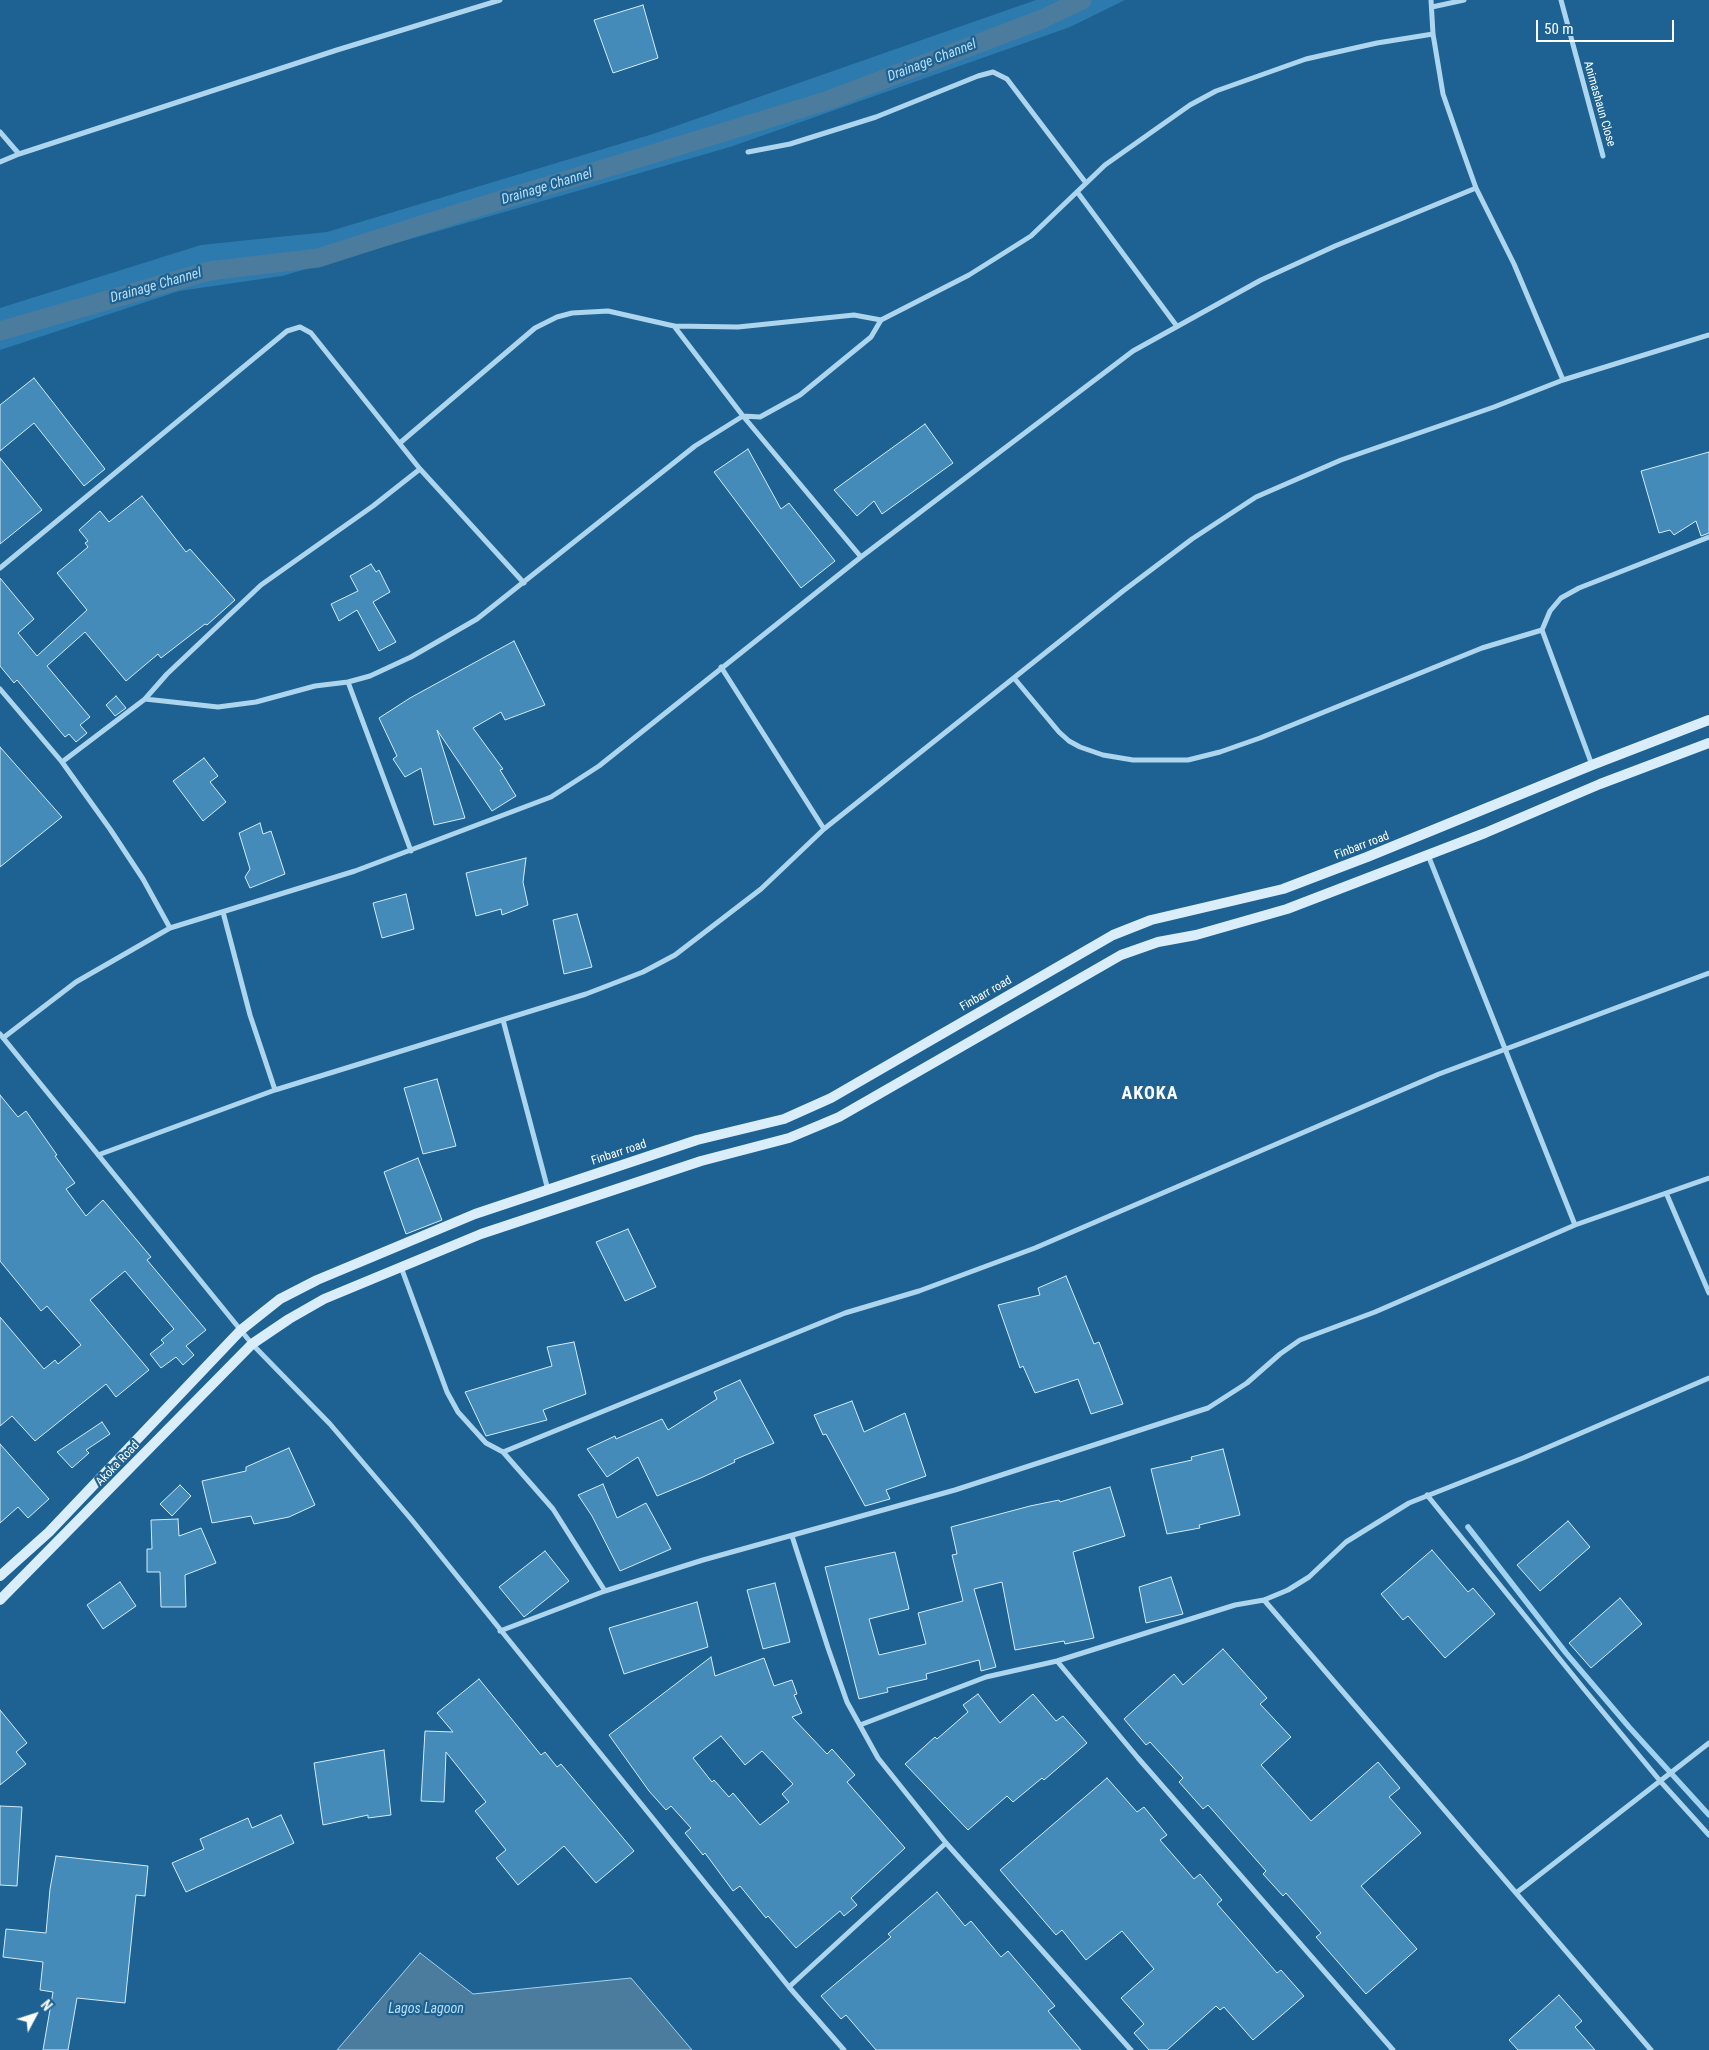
<!DOCTYPE html>
<html>
<head>
<meta charset="utf-8">
<style>
  body { margin:0 }
  #map { position:relative; width:1709px; height:2050px; overflow:hidden; background:#1d6292; font-family:"Roboto Condensed",sans-serif }
  canvas { display:block }
  .north { position:absolute; left:10px; top:1990px; width:50px; height:50px; -webkit-text-stroke:4px #1d6292; paint-order:stroke; rotate:50deg; font-size:14px; font-weight:700; line-height:20px; text-align:center; color:#fff }
  .north::after { content:''; display:block; margin:auto; width:18px; height:22px; background:#fff; clip-path:polygon(50% 0,100% 100%,50% 72%,0 100%) }
  .scale { position:absolute; left:1536px; top:20px; width:138px; height:22px; box-sizing:border-box; border:2px solid #fff; border-top:0; padding-left:6px; font-size:15px; line-height:18px; white-space:nowrap; color:#fff; -webkit-text-stroke:4px #1d6292; paint-order:stroke }
</style>
</head>
<body>
<div id="map">
<canvas width="1709" height="2050"></canvas>
<div class="north">N</div>
<div class="scale">50 m</div>
</div>
<script>
const context = document.querySelector('canvas').getContext('2d');
context.lineJoin = 'round';
function fillPath(path, color) { context.fillStyle = color; context.fill(path, 'evenodd'); }
const toPath = rows => new Path2D(rows.map(r => 'M' + r).join(''));
function trace(path, color, width, dash) { context.strokeStyle = color; context.lineWidth = width; context.lineCap = dash ? 'butt' : 'round'; context.setLineDash(dash || []); context.stroke(path); }
function write(font, color, halo, rows, align = 'center') {
  context.font = font + ' "Roboto Condensed",sans-serif'; context.lineWidth = 4.5; context.setLineDash([]); context.textBaseline = 'middle'; context.strokeStyle = halo; context.fillStyle = color; for (const [text, x, y, turn = 0] of rows) {
    context.save(); context.translate(x, y); context.rotate((+turn || 0) * Math.PI / 180); context.textAlign = isNaN(turn) ? turn : align; if (halo) context.strokeText(text, 0, 0); context.fillText(text, 0, 0); context.restore();
  }
}
fillPath(toPath([
  [1036,0,1125,0,1070,27,730,147,282,276,179,291,0,350,0,308,201,245,327,232,653,134]
]), '#2d7bae');
const water = toPath([
  [420,1953,473,1994,631,1978,692,2050,337,2050,420,1953]
]);
fillPath(water, '#4c7c9d');
trace(water, '#a1d2f0', 1);
trace(toPath([
  [1468,1527,1566,1653,1629,1727,1709,1815]
]), '#a1d2f0', 5.5);
trace(toPath([
  [0,331,209,271,318,258,459,213,829,100,1040,20,1082,0]
]), '#4c7c9d', 19);
const building = toPath([
  [643,5,658,58,613,73,594,20,643,5],
  [34,378,105,469,84,486,34,423,0,451,0,405,34,378],
  [925,424,953,463,882,514,874,501,857,516,834,490,925,424],
  [748,449,781,509,789,503,835,561,801,588,714,472,748,449],
  [1709,452,1709,533,1701,536,1696,521,1674,535,1670,530,1659,533,1641,471,1709,452],
  [0,458,42,510,0,544,0,458],
  [142,496,186,552,190,549,235,600,207,625,205,624,161,658,158,654,126,681,85,632,47,666,90,717,80,725,87,733,76,742,69,734,65,737,17,680,14,683,0,666,0,578,34,619,18,633,37,656,87,610,57,573,88,547,85,543,88,541,79,530,100,511,109,522,142,496],
  [371,564,376,572,379,570,390,592,373,602,396,642,379,651,357,610,339,621,331,604,358,591,350,576,371,564],
  [514,641,545,705,505,720,501,712,473,728,503,769,500,770,516,796,492,811,437,730,465,818,434,825,421,768,405,777,393,759,397,756,379,718,410,698,514,641],
  [116,696,126,708,115,716,106,705,116,696],
  [0,747,62,817,0,867,0,747],
  [204,758,218,776,210,782,226,802,203,821,173,781,204,758],
  [260,823,263,834,271,831,285,874,250,888,245,877,250,869,239,833,260,823],
  [526,858,523,882,528,905,502,915,501,909,476,916,466,873,526,858],
  [406,894,414,929,382,938,373,903,406,894],
  [577,914,592,967,564,974,553,920,577,914],
  [437,1079,456,1146,423,1154,404,1088,437,1079],
  [0,1095,18,1117,26,1111,57,1155,55,1156,75,1183,66,1189,86,1216,103,1200,151,1257,147,1260,206,1330,186,1346,194,1355,183,1365,176,1357,161,1368,150,1354,164,1343,161,1340,174,1329,125,1271,90,1300,149,1370,116,1397,106,1384,35,1441,12,1416,0,1426,0,1317,44,1369,55,1360,58,1364,81,1345,47,1306,41,1311,0,1261,0,1095],
  [418,1158,442,1220,406,1234,384,1172,418,1158],
  [628,1229,656,1287,625,1301,596,1242,628,1229],
  [1066,1276,1094,1344,1099,1342,1123,1404,1091,1414,1078,1379,1035,1393,1023,1366,1020,1368,998,1305,1040,1295,1038,1288,1066,1276],
  [574,1342,586,1394,543,1410,547,1420,486,1436,465,1392,552,1366,547,1347,574,1342],
  [740,1380,774,1443,734,1460,735,1462,703,1477,657,1496,638,1457,607,1477,587,1449,615,1436,616,1439,662,1419,668,1430,717,1399,714,1392,740,1380],
  [852,1401,864,1432,905,1413,926,1476,886,1490,890,1499,865,1506,826,1434,823,1435,814,1415,852,1401],
  [102,1422,110,1434,86,1450,89,1453,72,1468,57,1452,102,1422],
  [0,1444,49,1499,28,1518,18,1507,0,1523,0,1444],
  [289,1448,315,1505,289,1517,254,1524,251,1516,212,1523,202,1481,246,1471,246,1467,289,1448],
  [1223,1449,1240,1515,1199,1525,1200,1528,1167,1534,1151,1469,1192,1460,1191,1457,1223,1449],
  [603,1484,617,1518,646,1503,671,1549,620,1571,592,1516,578,1495,603,1484],
  [180,1485,191,1496,172,1516,160,1504,180,1485],
  [1110,1487,1125,1536,1073,1552,1094,1638,1065,1644,1064,1641,1015,1650,1002,1582,974,1589,996,1667,981,1671,979,1660,926,1674,927,1679,887,1688,888,1692,859,1699,825,1567,895,1552,909,1609,869,1619,879,1655,926,1644,918,1613,963,1601,952,1555,957,1554,951,1527,1030,1506,1059,1500,1060,1502,1110,1487],
  [178,1519,179,1536,201,1528,216,1563,185,1575,186,1607,161,1607,160,1572,147,1572,147,1549,152,1549,151,1520,178,1519],
  [1568,1521,1590,1547,1540,1591,1517,1565,1568,1521],
  [1432,1550,1468,1592,1473,1588,1495,1614,1445,1658,1408,1616,1403,1620,1381,1594,1432,1550],
  [545,1551,569,1581,524,1617,499,1587,545,1551],
  [1171,1577,1183,1614,1146,1623,1139,1587,1171,1577],
  [120,1582,136,1606,103,1629,87,1605,120,1582],
  [775,1583,790,1642,763,1649,747,1590,775,1583],
  [1620,1598,1642,1624,1591,1668,1569,1643,1620,1598],
  [697,1602,708,1647,624,1674,609,1628,697,1602],
  [1223,1649,1267,1698,1260,1704,1291,1737,1261,1765,1311,1821,1378,1762,1400,1788,1389,1797,1421,1833,1361,1886,1417,1949,1366,1994,1316,1937,1321,1933,1286,1893,1283,1896,1263,1874,1266,1871,1208,1805,1203,1809,1179,1782,1183,1778,1150,1742,1146,1745,1124,1719,1174,1674,1183,1685,1223,1649],
  [711,1657,715,1676,764,1658,774,1686,792,1680,797,1694,794,1695,802,1713,792,1717,827,1754,832,1749,855,1775,847,1782,905,1848,851,1898,857,1905,844,1916,840,1911,796,1948,768,1916,766,1918,740,1886,733,1891,705,1853,703,1855,685,1833,691,1828,671,1806,666,1810,649,1791,609,1735,711,1657],
  [721,1736,745,1765,762,1751,793,1784,782,1794,789,1802,760,1825,733,1793,729,1797,714,1780,712,1782,693,1758,721,1736],
  [479,1679,541,1755,545,1752,557,1767,561,1764,634,1851,596,1883,564,1846,518,1885,496,1858,506,1850,475,1811,486,1802,446,1752,444,1802,421,1801,425,1731,453,1732,437,1713,479,1679],
  [978,1694,1000,1723,1033,1694,1056,1721,1063,1716,1087,1743,1044,1780,1042,1778,1013,1802,1007,1796,968,1830,905,1764,935,1737,937,1739,968,1712,963,1705,978,1694],
  [0,1710,27,1743,16,1752,26,1764,0,1785,0,1710],
  [384,1750,391,1815,368,1818,368,1815,323,1825,314,1763,384,1750],
  [1107,1778,1137,1812,1144,1807,1167,1835,1160,1840,1194,1879,1200,1874,1222,1900,1217,1904,1251,1943,1277,1973,1281,1970,1304,1996,1253,2040,1224,2007,1220,2010,1216,2006,1167,2050,1149,2050,1134,2033,1144,2024,1121,1998,1154,1969,1122,1931,1086,1960,1062,1930,1056,1935,1000,1870,1107,1778],
  [0,1806,22,1807,17,1886,0,1885,0,1806],
  [281,1815,294,1843,186,1892,172,1863,204,1849,200,1839,248,1818,252,1828,281,1815],
  [56,1856,148,1866,145,1896,136,1895,125,2003,77,1998,68,2050,43,2050,53,1992,40,1990,43,1962,3,1957,6,1929,46,1933,50,1889,56,1856],
  [937,1892,965,1926,971,1921,1001,1957,1008,1951,1055,2006,1048,2011,1081,2050,876,2050,846,2015,841,2019,821,1996,891,1937,888,1934,937,1892],
  [1559,1995,1582,2021,1575,2027,1595,2050,1518,2050,1509,2040,1559,1995]
]);
fillPath(building, '#458bb9');
trace(building, '#d3ebfa', 1);
trace(toPath([
  [1431,0,1433,34,1443,94,1461,146,1476,188,1514,264,1563,380],
  [1561,0,1603,156],
  [1432,7,1464,0],
  [0,132,19,154],
  [748,152,790,144,876,117,978,76,993,72,1007,79,1086,183],
  [0,162,19,154,337,50,500,0],
  [1078,193,1176,325],
  [674,326,743,416,861,557],
  [401,442,535,328,557,317,572,313,608,311,674,326,738,327,854,315,881,320,969,275,1031,236,1105,165,1190,105,1216,91,1306,59,1377,43,1433,34],
  [0,568,287,331,300,327,311,333,420,469,524,583],
  [1542,630,1592,765],
  [721,667,824,829],
  [1014,678,1059,732,1069,741,1080,747,1103,755,1133,760,1188,760,1220,752,1260,738,1482,648,1542,630,1550,611,1561,598,1579,588,1709,537],
  [348,682,411,851],
  [0,689,62,762,110,829,143,879,170,928],
  [145,699,218,707,256,702,315,686,348,682,370,676,411,657,477,619,695,446,743,416,760,417,800,395,871,337,881,320],
  [62,762,145,699,167,674,261,585,373,506,420,469],
  [1428,855,1575,1225],
  [223,912,250,1015,275,1090],
  [503,1020,548,1190],
  [0,1034,252,1344,330,1424,411,1519,789,1987,844,2050],
  [3,1038,76,982,170,928,355,871,551,797,599,766,861,557,1133,351,1261,280,1335,246,1476,188],
  [98,1155,275,1090,586,994,643,972,675,955,761,889,824,829,1123,591,1192,539,1256,497,1341,460,1494,407,1563,380,1709,335],
  [1667,1195,1709,1293],
  [401,1267,447,1392,458,1412,486,1443,503,1452,553,1509,605,1591],
  [503,1452,845,1313,919,1291,1035,1248,1439,1074,1709,973],
  [1427,1495,1584,1689,1661,1782,1709,1835],
  [792,1536,828,1648,847,1702,878,1758,946,1843,1131,2050],
  [1264,1600,1651,2050],
  [500,1631,605,1591,703,1560,955,1490,1208,1408,1247,1383,1280,1354,1300,1340,1375,1312,1575,1225,1709,1178],
  [1057,1661,1138,1758,1393,2050],
  [860,1725,986,1677,1057,1661,1235,1605,1264,1600,1288,1590,1309,1577,1346,1542,1409,1503,1523,1458,1709,1378],
  [1516,1893,1709,1743],
  [789,1987,946,1843]
]), '#add5ee', 5);
trace(toPath([
  [0,1576,49,1532,241,1330,280,1299,317,1280,475,1214,697,1140,784,1119,831,1098,1113,935,1151,920,1283,889,1367,857,1592,765,1709,720],
  [0,1600,252,1344,289,1319,324,1299,481,1234,701,1161,789,1138,839,1117,1121,955,1158,942,1196,935,1287,909,1485,833,1600,784,1709,743]
]), '#daedfa', 10);
write('12px', '#fff', '#1d6292', [
  ["Animashaun Close",1599,104,74],
  ["Finbarr road",1362,846,-21],
  ["Finbarr road",986,994,-30],
  ["Finbarr road",619,1153,-18],
  ["Akoka Road",118,1464,-46]
]);
write('italic 14px', '#badef5', '#1d6292', [
  ["Drainage Channel",932,61,-21],
  ["Drainage Channel",547,187,-17],
  ["Drainage Channel",156,286,-16],
  ["Lagos Lagoon",426,2009]
]);
context.letterSpacing = '1px';
write('bold 18px', '#fff', '#1d6292', [
  ["AKOKA",1150,1094]
]);
context.letterSpacing = '0px';
</script>
</body>
</html>
